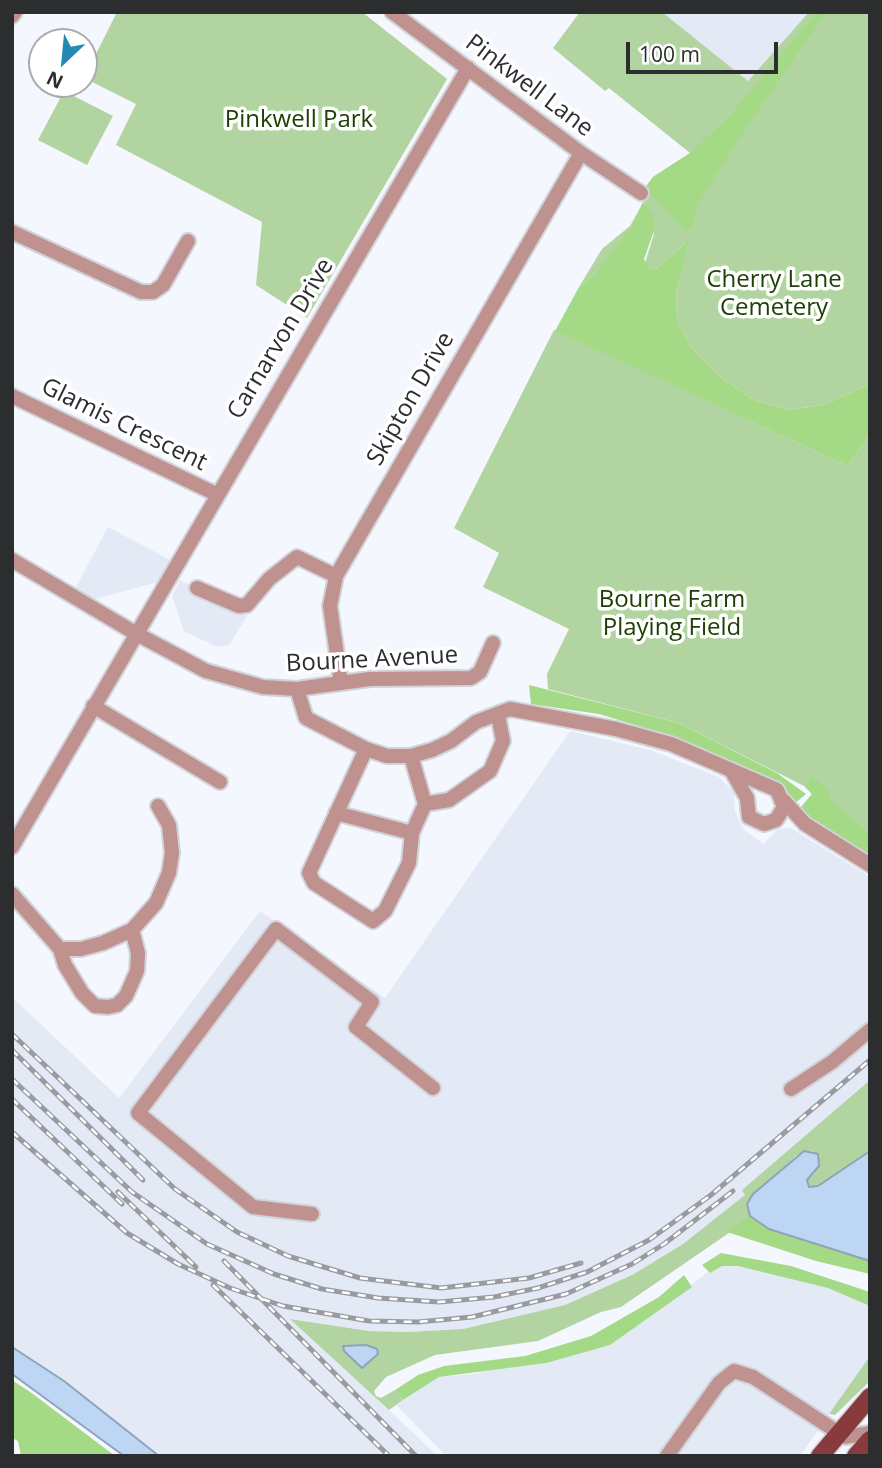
<!DOCTYPE html>
<html>
<head>
<meta charset="utf-8">
<style>
  body { margin:0 }
  #map { position:relative; width:882px; height:1468px; overflow:hidden; background:#f4f7fd; font-family:"Open Sans",sans-serif }
  canvas { display:block }
  .frame { position:absolute; inset:0; border:14px solid #2b2d2f; pointer-events:none }
  .north { position:absolute; left:28px; top:28px; width:70px; height:70px; box-sizing:border-box; background:#fff; border:2px solid #aaabac; border-radius:50%; rotate:206deg; font-size:19px; font-weight:700; line-height:28px; text-align:center; color:#2b2d2f }
  .north::after { content:''; display:block; margin:auto; width:24px; height:32px; background:#248ab3; clip-path:polygon(50% 0,100% 100%,50% 72%,0 100%) }
  .scale { position:absolute; left:626px; top:42px; width:152px; height:32px; box-sizing:border-box; border:4px solid #2b2d2f; border-top:0; padding-left:9px; font-size:21px; line-height:24px; white-space:nowrap; color:#2b2d2f; -webkit-text-stroke:5px #fff; paint-order:stroke }
</style>
</head>
<body>
<div id="map">
<canvas width="882" height="1468"></canvas>
<div class="frame"></div>
<div class="north">N</div>
<div class="scale">100 m</div>
</div>
<script>
const context = document.querySelector('canvas').getContext('2d');
context.lineJoin = 'round';
function fillPath(path, color) { context.fillStyle = color; context.fill(path, 'evenodd'); }
const toPath = rows => new Path2D(rows.map(r => 'M' + r).join(''));
function trace(path, color, width, dash) { context.strokeStyle = color; context.lineWidth = width; context.lineCap = dash ? 'butt' : 'round'; context.setLineDash(dash || []); context.stroke(path); }
function write(font, color, halo, rows, align = 'center') {
  context.font = font + ' "Open Sans",sans-serif'; context.lineWidth = 7; context.setLineDash([]); context.textBaseline = 'middle'; context.strokeStyle = halo; context.fillStyle = color; for (const [text, x, y, turn = 0] of rows) {
    context.save(); context.translate(x, y); context.rotate((+turn || 0) * Math.PI / 180); context.textAlign = isNaN(turn) ? turn : align; if (halo) context.strokeText(text, 0, 0); context.fillText(text, 0, 0); context.restore();
  }
}
fillPath(toPath([
  [662,12,809,12,748,81],
  [108,527,174,562,162,581,95,599,74,591],
  [180,580,247,616,229,645,217,647,184,631,172,596],
  [570,731,650,750,719,777,734,792,735,811,743,829,764,844,778,829,791,828,870,877,870,1080,742,1190,746,1195,683,1244,632,1275,565,1305,463,1329,407,1332,369,1331,291,1319,438,1456,159,1456,64,1381,12,1347,12,997,119,1098,260,911,385,998],
  [734,1260,792,1272,870,1306,870,1356,800,1456,446,1456,396,1405,439,1377,473,1374,610,1345,719,1264]
]), '#e3eaf6');
fillPath(toPath([
  [117,12,362,12,447,79,307,318,256,285,262,222,116,145,136,104,84,78],
  [580,12,662,12,748,81,809,12,870,12,870,384,823,405,789,410,754,400,724,380,690,346,677,321,676,292,687,242,656,269,648,267,645,263,654,234,644,202,638,218,624,239,594,275,579,287,602,249,630,226,649,192,645,188,653,177,690,153,609,88,605,91,553,48],
  [64,91,113,116,87,165,38,140],
  [554,330,848,466,870,433,870,856,798,811,812,794,806,787,679,723,548,689,547,674,569,629,483,587,499,553,454,528],
  [870,1080,869,1151,818,1186,809,1187,806,1180,815,1173,812,1151,797,1155,747,1204,750,1216,742,1224,621,1307,601,1312,538,1341,435,1355,386,1377,374,1391,376,1396,381,1398,395,1390,403,1400,389,1410,290,1319,369,1331,407,1332,463,1329,565,1305,632,1275,683,1244,745,1195,742,1190],
  [870,1356,870,1381,835,1415,829,1414]
]), '#b2d4a0');
fillPath(toPath([
  [818,12,826,12,747,126,705,192,696,209,691,228,685,230,645,188,653,177,690,153,727,119],
  [643,202,653,214,655,228,644,259,648,267,656,269,688,241,676,292,677,321,690,346,724,380,754,400,789,410,823,405,870,384,870,433,848,466,555,331,579,287,594,275,631,228],
  [529,685,679,723,777,773,806,794,795,803,781,786,675,737,599,714,531,704],
  [811,776,827,788,831,800,870,834,870,856,798,811,812,794,805,787],
  [750,1216,769,1229,870,1261,870,1274,816,1261,727,1232],
  [721,1253,791,1266,870,1292,870,1306,828,1288,738,1266,722,1266,710,1273,702,1265],
  [684,1275,692,1287,610,1345,546,1363,439,1377,403,1400,395,1390,418,1375,444,1366,525,1356,591,1336,659,1297],
  [12,1380,33,1394,115,1456,21,1456,18,1441,12,1438]
]), '#a4d985');
const water = toPath([
  [804,1151,818,1154,819,1166,807,1180,809,1187,818,1186,870,1151,870,1261,769,1229,750,1216,747,1204,753,1194,804,1151],
  [366,1345,377,1349,378,1354,362,1368,344,1351,343,1346,366,1345],
  [12,1347,64,1381,159,1456,124,1456,12,1374,12,1347]
]);
fillPath(water, '#bcd6f4');
trace(water, '#90a3b9', 2);
const minor = toPath([
  [392,12,581,153,641,193],
  [12,16,15,12],
  [12,232,141,292,153,292,163,285,188,241],
  [12,396,216,494],
  [12,560,135,633,206,671,263,687,297,689,370,679,471,678,480,672,493,643],
  [197,588,239,606,247,605,269,579,297,557,336,576],
  [341,683,330,606,336,576,581,153],
  [297,689,306,718,366,749,387,756,411,756,432,750,451,741,476,722,510,709,616,729,671,744,777,790,784,807,776,820,764,824,749,817,747,798,731,770],
  [93,706,220,782],
  [366,749,309,873,314,883,373,921,385,911,409,863,412,833,425,804,411,756],
  [783,800,805,824,870,865],
  [425,804,449,800,490,771,503,741,498,715],
  [336,813,412,833],
  [12,847,468,68],
  [12,894,60,949,81,949,103,943,132,930,156,903,169,873,172,853,169,825,158,806],
  [60,949,65,965,82,993,95,1006,108,1007,117,1005,126,996,137,971,138,953,132,930],
  [791,1089,832,1062,870,1030],
  [312,1214,253,1207,138,1113,276,929,372,1002,356,1027,433,1088],
  [667,1456,719,1383,734,1371,753,1377,845,1437,870,1433]
]);
const major = toPath([
  [820,1456,870,1397],
  [856,1456,870,1440]
]);
trace(minor, '#d0d3d8', 18);
trace(major, '#d0d3d8', 21);
trace(minor, '#bf918f', 14);
trace(major, '#883a3c', 18);
const rail = toPath([
  [12,1034,175,1189,237,1232,288,1256,360,1278,441,1288,529,1278,581,1263],
  [12,1050,143,1180],
  [12,1079,132,1192,207,1244,274,1274,322,1289,378,1298,439,1302,494,1297,538,1288,587,1272,649,1240,711,1195,870,1060],
  [12,1099,122,1204],
  [12,1132,127,1233,178,1264,230,1288,283,1306,369,1321,418,1322,472,1317,566,1294,632,1264,664,1244,733,1191],
  [118,1192,196,1267],
  [224,1261,416,1456],
  [213,1285,389,1456]
]);
trace(rail, '#999ba0', 5);
trace(rail, '#fff', 2.5, [8]);
write('24px', '#2b2d2f', '#fff', [
  ["Pinkwell Lane",529,86,37],
  ["Carnarvon Drive",281,339,-59],
  ["Skipton Drive",411,399,-60],
  ["Glamis Crescent",124,425,26],
  ["Bourne Avenue",372,660,-3]
]);
write('24px', '#1f4004', '#fff', [
  ["Pinkwell Park",299,120],
  ["Cherry Lane",774,280],
  ["Cemetery",774,308],
  ["Bourne Farm",672,600],
  ["Playing Field",672,628]
]);
</script>
</body>
</html>
